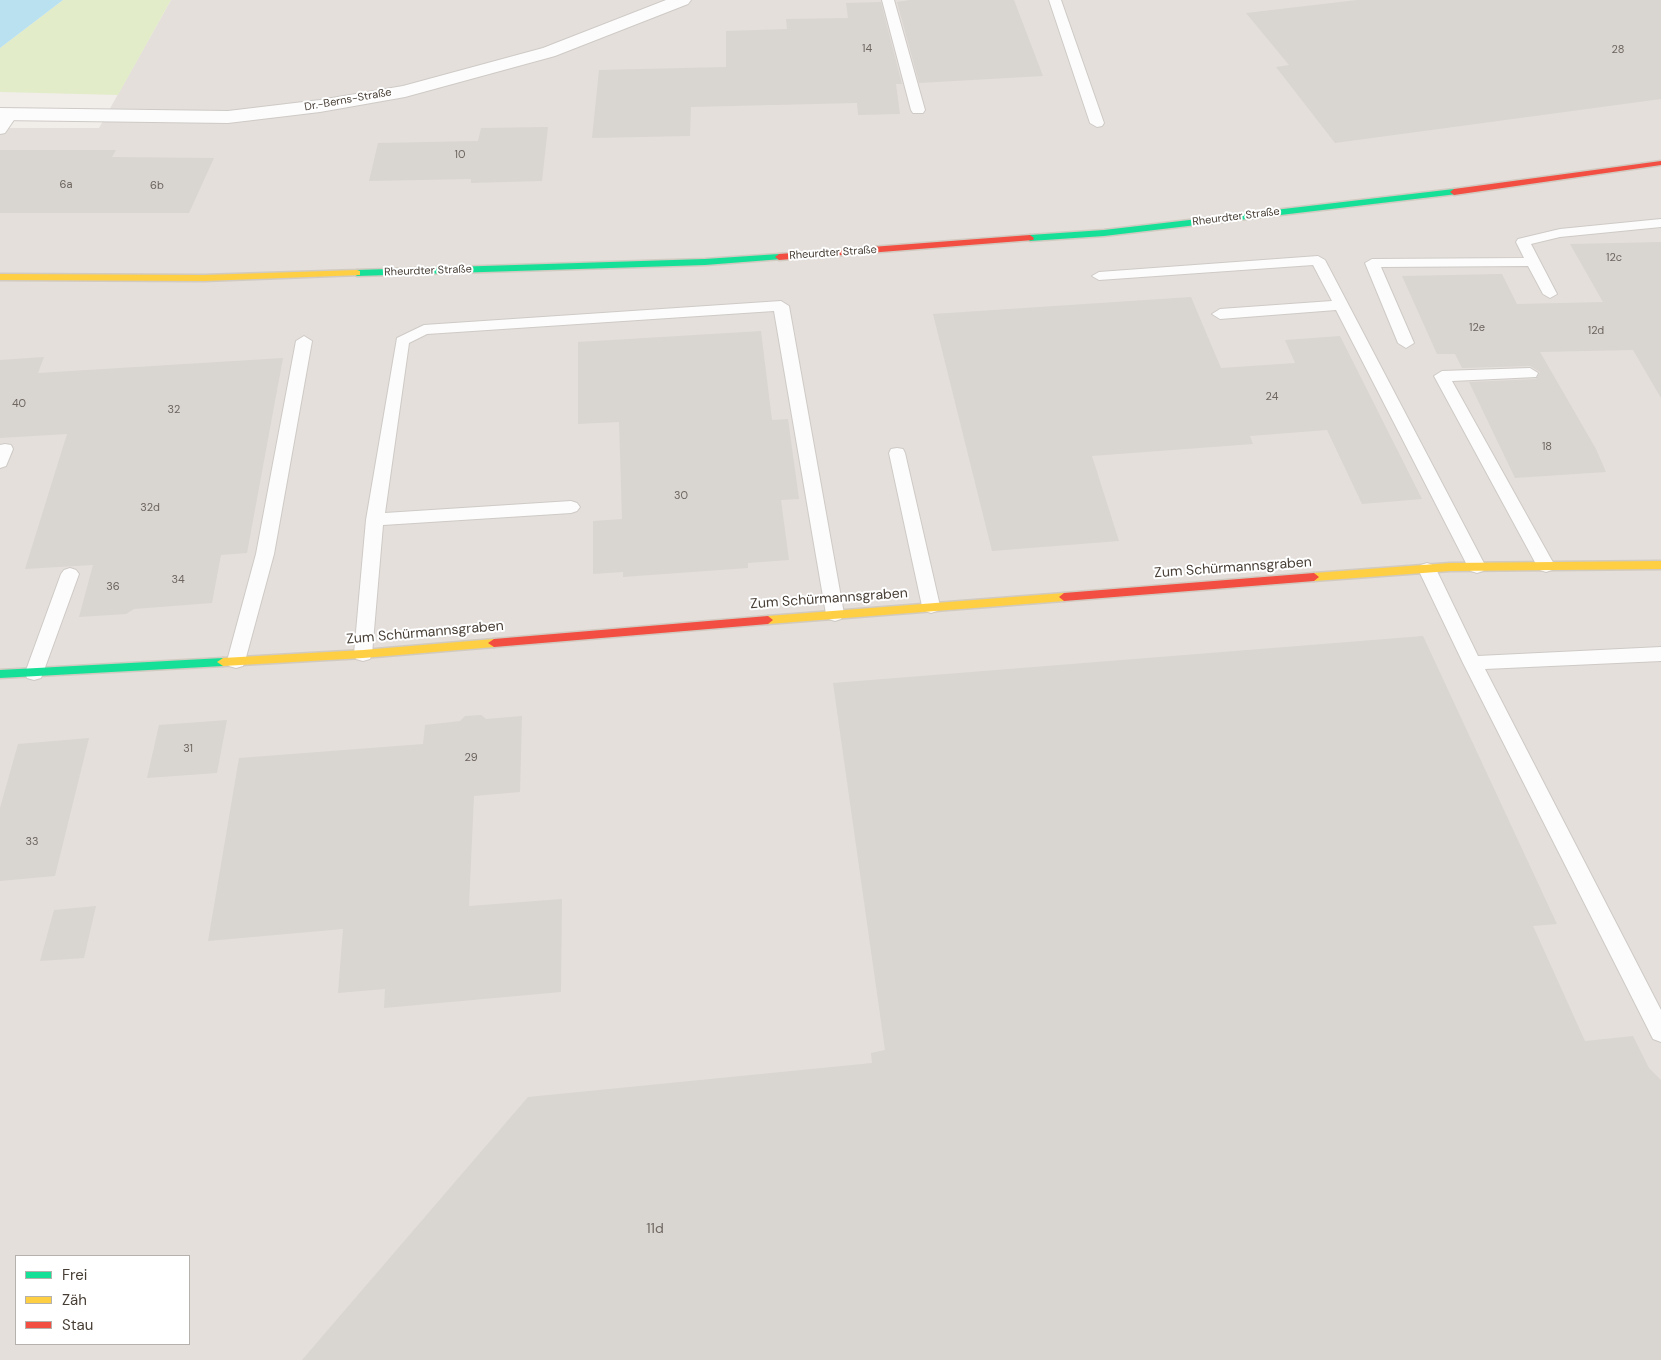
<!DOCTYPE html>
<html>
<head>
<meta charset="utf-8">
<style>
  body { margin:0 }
  #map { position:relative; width:1661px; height:1360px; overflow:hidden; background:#f1eeea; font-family:"DM Sans",sans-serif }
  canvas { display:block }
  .legend { position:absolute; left:15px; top:1255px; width:175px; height:90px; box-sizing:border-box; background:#fff; border:1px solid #b5b2ae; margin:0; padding:6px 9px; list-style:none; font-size:15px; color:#473e35 }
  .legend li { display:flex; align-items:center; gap:10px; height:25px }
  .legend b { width:25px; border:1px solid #b5b2ae }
</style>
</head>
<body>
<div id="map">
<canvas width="1661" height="1360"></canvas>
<ul class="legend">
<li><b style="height:6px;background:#16e098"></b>Frei</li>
<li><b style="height:6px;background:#ffcf43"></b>Zäh</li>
<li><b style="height:6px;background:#f24e42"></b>Stau</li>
</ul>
</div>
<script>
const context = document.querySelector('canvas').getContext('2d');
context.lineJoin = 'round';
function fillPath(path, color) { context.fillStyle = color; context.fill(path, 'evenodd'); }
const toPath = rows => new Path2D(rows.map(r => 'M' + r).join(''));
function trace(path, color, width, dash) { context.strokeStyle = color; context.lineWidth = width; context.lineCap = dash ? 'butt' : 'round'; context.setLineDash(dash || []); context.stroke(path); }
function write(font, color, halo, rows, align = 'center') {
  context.font = font + ' "DM Sans",sans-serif'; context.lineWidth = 4; context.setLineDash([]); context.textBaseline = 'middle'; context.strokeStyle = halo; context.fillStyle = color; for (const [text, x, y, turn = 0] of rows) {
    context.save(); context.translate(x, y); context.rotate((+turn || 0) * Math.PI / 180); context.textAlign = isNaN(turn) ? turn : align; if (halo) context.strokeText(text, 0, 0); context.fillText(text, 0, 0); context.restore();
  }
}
fillPath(toPath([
  [171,0,1661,0,1661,1360,0,1360,0,128,99,128],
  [16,1256,189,1256,189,1344,16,1344]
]), '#e4dfdb');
fillPath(toPath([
  [63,0,171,0,118,95,0,92,0,48]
]), '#e2ecc9');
fillPath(toPath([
  [0,0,63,0,0,48]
]), '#b9e1f0');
fillPath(toPath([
  [910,0,1014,0,1043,76,919,83,897,2],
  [1357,0,1661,0,1661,99,1335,143,1276,67,1289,65,1246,13],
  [881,2,902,84,896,84,900,114,858,115,857,103,691,107,690,136,592,138,599,70,726,67,726,31,787,29,786,19,848,18,846,3],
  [548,127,542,181,471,183,471,179,369,181,378,143,478,141,481,128],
  [0,150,116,150,112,157,214,158,189,213,0,213],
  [1661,242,1661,398,1633,350,1540,352,1596,449,1606,472,1515,478,1469,382,1536,379,1540,372,1530,366,1462,368,1455,354,1437,354,1402,276,1502,274,1517,304,1603,302,1570,244],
  [1191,297,1221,368,1295,363,1285,340,1340,336,1422,499,1362,504,1327,430,1250,436,1253,444,1092,456,1119,541,992,551,933,314],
  [761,331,772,420,788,419,799,499,781,500,789,560,748,563,748,568,623,577,623,572,593,574,593,521,622,519,619,422,578,424,578,342],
  [44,357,38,373,283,358,247,553,221,555,212,603,134,609,126,614,79,617,93,565,25,569,67,434,0,438,0,360],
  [1423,636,1557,924,1533,926,1585,1041,1633,1036,1649,1068,1661,1080,1661,1360,302,1360,528,1097,872,1063,871,1053,885,1050,833,683],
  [481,715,486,719,522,716,520,792,474,796,469,906,562,899,561,992,384,1008,385,989,338,993,343,929,208,941,239,758,423,744,425,725,460,721,465,716],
  [227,720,217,773,147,778,159,725],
  [89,738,55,876,0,881,0,808,18,744],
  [96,906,84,958,40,961,54,910]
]), '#d9d5d1');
const lane = toPath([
  [882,0,894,0,925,110,923,113,913,113,911,110,882,0],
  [1049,0,1061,0,1104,123,1102,126,1097,127,1090,123,1049,0],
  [11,110,18,114,5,133,0,134,0,120,6,111,11,110],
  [1661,219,1661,227,1560,237,1531,244,1557,294,1550,298,1543,294,1528,266,1381,267,1414,343,1406,348,1398,343,1365,263,1372,259,1524,258,1516,242,1518,239,1560,229,1661,219],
  [1318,256,1325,260,1486,567,1483,571,1477,573,1471,571,1468,567,1336,310,1220,319,1212,314,1220,309,1332,301,1313,265,1099,280,1092,276,1099,272,1318,256],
  [781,301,789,306,844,614,841,619,835,621,829,619,826,614,774,311,427,334,409,343,385,513,571,501,577,503,580,507,577,511,571,513,383,525,372,654,370,659,363,661,356,659,354,654,366,520,397,338,424,325,781,301],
  [304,336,312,341,274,554,245,661,243,666,236,668,229,666,227,661,256,554,296,341,304,336],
  [1530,368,1538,373,1536,377,1452,381,1555,566,1552,570,1546,572,1540,570,1537,566,1434,376,1442,371,1530,368],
  [5,444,11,445,13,449,6,466,0,468,0,445,5,444],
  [897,448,903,449,905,453,940,606,937,611,931,613,925,611,922,606,889,453,891,449,897,448],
  [1427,563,1433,565,1436,569,1478,656,1661,647,1661,661,1485,669,1661,1010,1661,1042,1653,1039,1463,663,1418,569,1421,565,1427,563],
  [70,568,76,570,79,574,43,673,41,678,34,680,27,678,25,673,61,574,64,570,70,568]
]);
const street = toPath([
  [666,0,691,0,688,4,555,56,405,97,320,112,228,123,0,120,0,108,228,111,320,100,403,86,543,48,666,0]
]);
const fast = toPath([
  [1454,189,1458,192,1457,194,1104,236,1030,241,1026,238,1030,235,1104,230,1454,189],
  [779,254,783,257,782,259,705,265,357,276,353,273,357,270,705,259,779,254],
  [223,658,229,662,223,666,0,678,0,670,223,658]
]);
const slow = toPath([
  [357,270,360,271,360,275,204,281,0,280,0,274,204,275,357,270],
  [1661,561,1661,569,1450,571,1314,581,1309,577,1314,573,1450,563,1661,561],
  [1064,593,1069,597,1064,601,768,624,763,620,768,616,1064,593],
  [494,639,500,643,494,647,363,658,223,666,217,662,223,658,363,650,494,639]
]);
const jam = toPath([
  [1661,161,1661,165,1454,195,1450,192,1454,189,1661,161],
  [1030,235,1034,238,1033,240,779,260,775,257,779,254,1030,235],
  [1314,573,1319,577,1314,581,1064,601,1059,597,1064,593,1314,573],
  [768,616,773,620,768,624,494,647,488,643,494,639,768,616]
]);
trace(lane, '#cecac6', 2);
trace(street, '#cecac6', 2);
trace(fast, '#d1cac1', 3);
trace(slow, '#d1cac1', 3);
trace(jam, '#d1cac1', 3);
fillPath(lane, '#fdfcfc');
fillPath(street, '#fdfcfc');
fillPath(fast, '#16e098');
fillPath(slow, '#ffcf43');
fillPath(jam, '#f24e42');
write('11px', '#6d655e', null, [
  ["14",867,49],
  ["28",1618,50],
  ["10",460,155],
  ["6a",66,185],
  ["6b",157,186],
  ["12c",1614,258],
  ["12e",1477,328],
  ["12d",1596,331],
  ["24",1272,397],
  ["40",19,404],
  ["32",174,410],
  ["18",1547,447],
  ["30",681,496],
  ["32d",150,508],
  ["34",178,580],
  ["36",113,587],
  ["31",188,749],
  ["29",471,758],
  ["33",32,842]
]);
write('11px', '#473e35', '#fff', [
  ["Dr.-Berns-Straße",348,100,-10],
  ["Rheurdter Straße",1236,217,-7],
  ["Rheurdter Straße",833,253,-4],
  ["Rheurdter Straße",428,271,-2]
]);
write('14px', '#473e35', '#fff', [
  ["Zum Schürmannsgraben",1233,568,-4],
  ["Zum Schürmannsgraben",829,599,-4],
  ["Zum Schürmannsgraben",425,633,-5]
]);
write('14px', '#6d655e', null, [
  ["11d",655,1229]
]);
</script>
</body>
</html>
